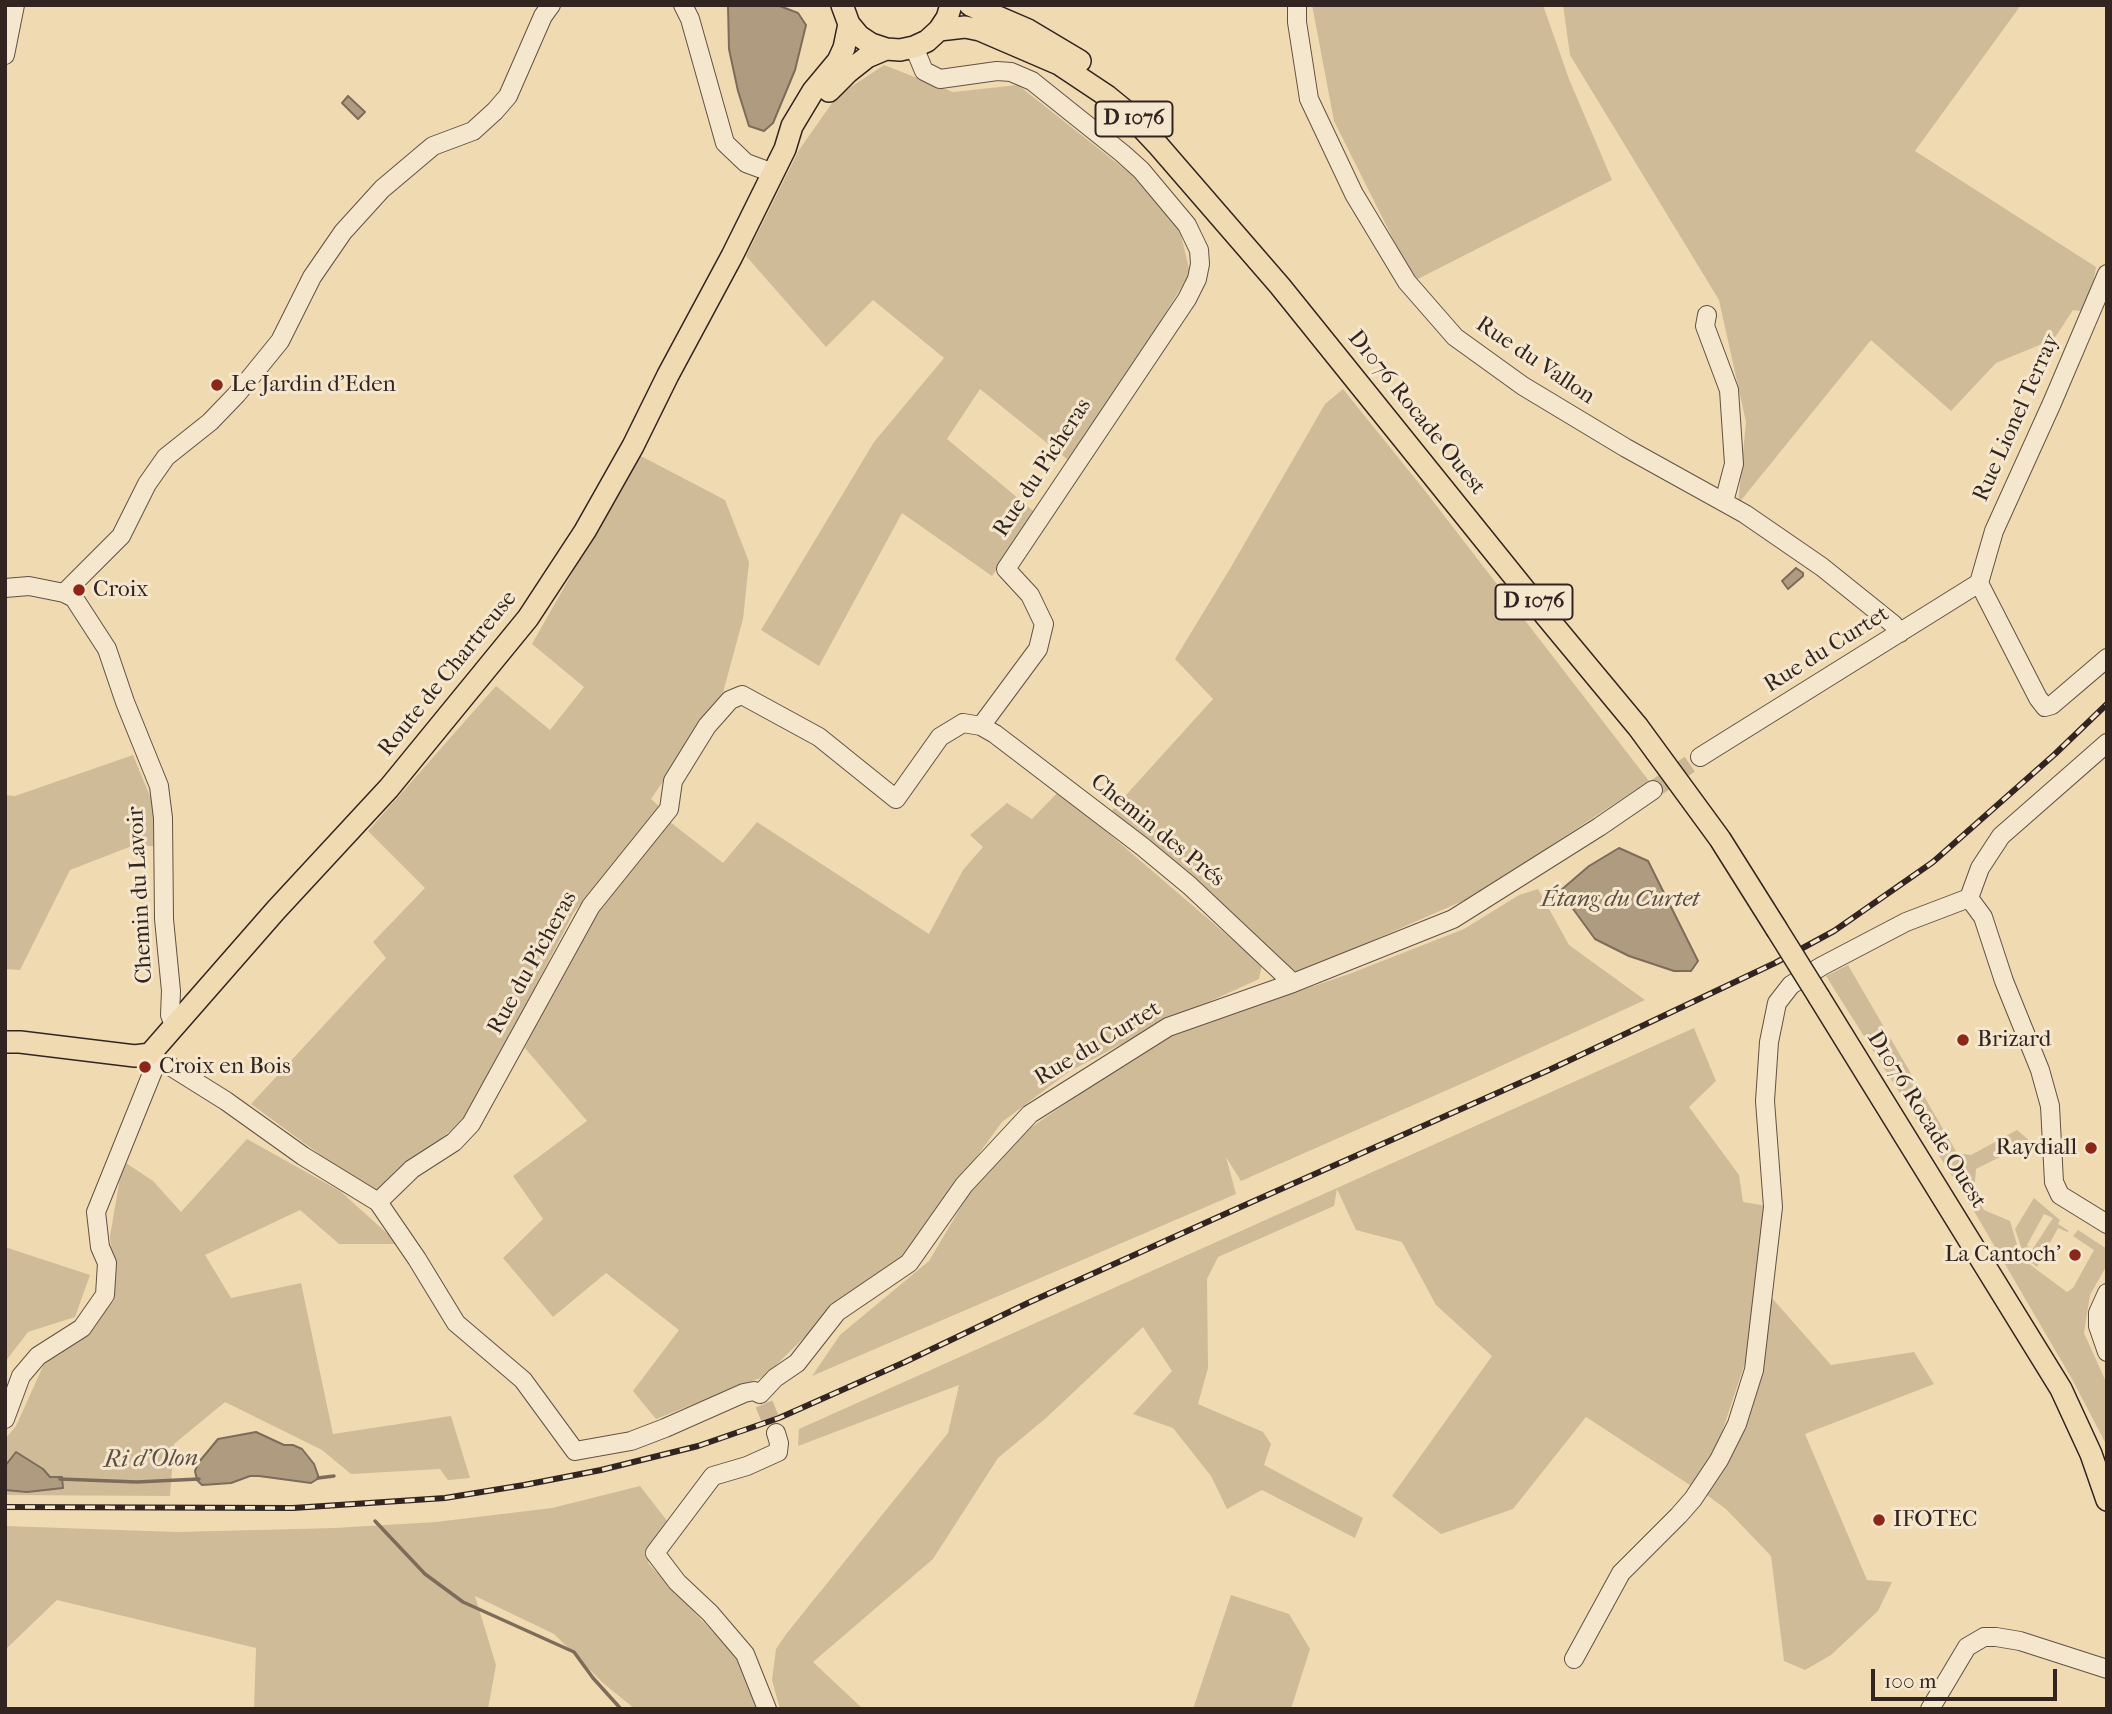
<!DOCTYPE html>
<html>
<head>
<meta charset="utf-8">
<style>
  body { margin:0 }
  #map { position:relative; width:2112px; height:1714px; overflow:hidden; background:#f0dab2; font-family:"IM FELL French Canon",serif }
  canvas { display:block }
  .frame { position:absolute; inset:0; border:7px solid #322420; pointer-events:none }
  .scale { position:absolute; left:1871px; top:1669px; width:186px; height:32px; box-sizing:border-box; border:4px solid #322420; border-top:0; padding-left:9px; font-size:21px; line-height:24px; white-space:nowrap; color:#322420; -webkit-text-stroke:5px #f5e7cd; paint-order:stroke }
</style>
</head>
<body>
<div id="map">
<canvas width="2112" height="1714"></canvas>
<div class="frame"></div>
<div class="scale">100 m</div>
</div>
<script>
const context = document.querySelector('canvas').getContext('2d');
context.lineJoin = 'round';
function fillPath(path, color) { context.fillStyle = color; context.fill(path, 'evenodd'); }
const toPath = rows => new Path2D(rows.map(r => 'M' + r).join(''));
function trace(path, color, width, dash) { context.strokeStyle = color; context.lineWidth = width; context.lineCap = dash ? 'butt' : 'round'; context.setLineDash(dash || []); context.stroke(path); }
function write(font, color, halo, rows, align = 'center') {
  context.font = font + ' "IM FELL French Canon",serif'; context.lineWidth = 6; context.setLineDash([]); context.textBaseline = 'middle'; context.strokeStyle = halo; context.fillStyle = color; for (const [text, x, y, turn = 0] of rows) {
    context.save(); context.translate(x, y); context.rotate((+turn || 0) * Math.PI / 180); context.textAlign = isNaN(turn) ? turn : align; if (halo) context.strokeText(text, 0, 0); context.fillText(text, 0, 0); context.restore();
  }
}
fillPath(toPath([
  [1312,5,1543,5,1569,79,1612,180,1414,281,1334,121],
  [1563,5,2021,5,1915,151,2096,267,2088,312,2073,310,2054,339,1996,363,1951,411,1871,340,1738,504,1746,422,1719,300,1570,55],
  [884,65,953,92,1018,85,1132,175,1180,231,1190,273,1073,464,980,389,947,439,1037,514,992,576,902,513,819,666,761,630,874,442,944,358,873,300,826,347,746,256,799,150,837,96],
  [1343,389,1422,487,1649,781,1474,896,1296,974,1107,816,1213,699,1175,659,1231,567,1325,404],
  [639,455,725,500,749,562,743,619,722,696,651,799,662,809,574,912,469,1115,375,1195,251,1104,386,958,373,942,425,888,368,831,496,686,550,730,584,687,532,644],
  [133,755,152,801,155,846,132,846,70,870,20,970,5,969,5,795,15,796],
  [1059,791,1262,965,1259,979,1158,1025,1070,1071,1002,1122,902,1259,839,1303,765,1376,656,1419,633,1391,679,1330,606,1273,553,1317,503,1258,543,1219,513,1176,587,1121,525,1048,578,930,670,822,723,863,757,822,929,934,963,870,983,847,970,835,1007,803,1032,819],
  [1538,889,1569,945,1645,1000,1479,1076,1241,1181,1226,1157,1236,1194,812,1376,840,1335,929,1261,971,1190,1029,1129,1158,1039,1349,974,1464,929,1519,895],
  [1848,965,1957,1153,1971,1155,2017,1130,2037,1147,2025,1159,2016,1149,1976,1169,1974,1193,1984,1210,2010,1221,2021,1258,2067,1292,2073,1288,2094,1250,2073,1236,2078,1230,2107,1249,2107,1265,2090,1295,2084,1333,2107,1384,2107,1446,2072,1379,1974,1211,1826,976],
  [1694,1028,1716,1081,1689,1107,1739,1175,1743,1202,1773,1207,1764,1289,1831,1365,1914,1352,1934,1384,1805,1434,1867,1580,1892,1582,1878,1611,1831,1655,1805,1670,1784,1661,1771,1556,1726,1509,1704,1493,1744,1415,1748,1354,1717,1447,1693,1487,1586,1417,1513,1509,1441,1534,1392,1496,1492,1356,1436,1305,1402,1242,1356,1230,1337,1189,1334,1206,1218,1257,1207,1279,1208,1368,1198,1404,1263,1432,1271,1444,1264,1465,1363,1518,1355,1538,1262,1490,1227,1509,1211,1476,1173,1428,1133,1414,1172,1371,1143,1327,1046,1418,998,1458,933,1559,813,1662,863,1709,780,1709,772,1680,776,1649,787,1633,948,1433,959,1385,798,1446,799,1429],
  [247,1139,340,1191,399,1244,339,1244,300,1210,205,1255,231,1298,301,1283,333,1434,451,1416,470,1478,448,1480,440,1469,351,1474,322,1450,225,1402,174,1444,170,1496,5,1495,5,1439,16,1426,44,1364,114,1301,110,1236,123,1161,153,1181,181,1212],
  [2034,1198,2060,1220,2058,1224,2069,1231,2067,1232,2058,1228,2037,1267,2024,1256,2015,1229],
  [2044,1214,2053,1218,2032,1250,2027,1245],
  [5,1247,90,1275,75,1317,28,1332,5,1362],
  [640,1486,668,1522,648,1563,742,1663,756,1709,635,1709,603,1683,554,1634,475,1596,496,1665,488,1709,254,1709,256,1648,57,1600,5,1650,5,1526,178,1532,334,1528,436,1522,552,1508],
  [1231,1595,1289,1614,1310,1649,1291,1709,1193,1709]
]), '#d0bb99');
const water = toPath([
  [728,5,777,5,798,13,806,25,795,70,773,123,764,131,749,126,738,91,729,49,728,5],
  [348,96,365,112,358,119,342,103,348,96],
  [1796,568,1803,573,1803,576,1788,589,1782,581,1796,568],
  [1619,848,1648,861,1698,961,1691,971,1674,971,1629,956,1595,939,1560,891,1589,866,1619,848],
  [256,1432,284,1445,293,1445,302,1449,314,1464,319,1478,311,1483,259,1476,250,1476,231,1483,202,1485,197,1480,195,1471,199,1462,218,1439,256,1432],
  [16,1452,43,1469,50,1477,62,1477,63,1488,27,1492,5,1490,5,1466,16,1452]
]);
fillPath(water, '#af9c80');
trace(water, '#7d6c5a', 2);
trace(toPath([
  [318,1478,334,1476],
  [60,1479,137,1482,199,1479],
  [375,1521,425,1574,463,1602,574,1652,593,1678,621,1709]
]), '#7d6c5a', 3.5);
trace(toPath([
  [1653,790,1700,757],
  [764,1404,776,1433]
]), '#cab695', 18, [18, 9]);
const minor = toPath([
  [683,5,690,19,725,143,746,163,773,173],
  [1297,5,1297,22,1309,99,1354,194,1407,282,1455,337,1523,386,1626,448,1745,514,1822,567,1893,624,1900,633],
  [914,47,924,71,940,79,997,71,1011,72,1032,81,1122,153,1141,170,1187,225,1199,250,1200,264,1197,279,1187,299,1006,569,1030,595,1044,624,1038,649,981,726],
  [5,55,15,5],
  [1707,315,1705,326,1729,390,1734,464,1724,502],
  [1979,583,1994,531,2052,403,2107,274],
  [1979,583,2038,698,2045,707,2052,705,2107,658],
  [5,588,29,586,64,593,74,598,107,649,125,702,159,786,163,818,164,919,171,991,170,1015,174,1025],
  [64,593,121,536,147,484,166,457,210,422,237,394,280,341,312,277,343,232,382,189,427,151,433,146,473,131,495,111,508,96,543,16,551,5],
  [1700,757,1979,583],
  [1969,898,1983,917,2004,981,2040,1070,2050,1106,2054,1182,2060,1195,2107,1224],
  [1969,898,1980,868,2001,836,2107,743],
  [150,1054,155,1060,170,1066,226,1101,303,1156,378,1202,417,1259,456,1323,523,1380,575,1451,631,1441,665,1428,744,1393,754,1391,760,1394],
  [378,1202,412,1169,454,1142,471,1124,591,906,669,809,673,781,707,726,730,700,742,695,819,737,896,799,940,737,963,723,981,726,995,734,1143,847,1190,886,1293,983],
  [2107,1293,2098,1313,2098,1326,2107,1352],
  [760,1394,775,1378,797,1363,837,1312,909,1263,964,1185,1030,1114,1168,1027,1293,983,1453,919,1599,827,1653,790],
  [5,1419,21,1376,38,1356,82,1328,105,1295,107,1263,100,1247,96,1212,157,1061],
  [1574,1659,1621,1573,1679,1515,1693,1499,1719,1460,1737,1424,1754,1370,1773,1207,1765,1101,1769,1042,1777,1003,1791,985,1822,966,1906,922,1969,898],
  [767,1709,745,1654,710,1613,677,1582,655,1553,713,1476,747,1466,778,1452,779,1443,776,1433],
  [1930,1709,1967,1647,1984,1637,1996,1637,2020,1641,2107,1669]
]);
const major = toPath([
  [842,5,849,24,859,36,871,44,886,49,900,50,914,47,927,41,939,30,947,18,951,5],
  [970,5,1028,30,1080,61],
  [939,30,965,27,980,30,1059,64,1107,96,1129,114,1157,144,1280,286,1545,615,1638,727,1720,839,1776,928],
  [829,91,848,72,867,57,886,49],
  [1819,997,2061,1389,2091,1454,2107,1500],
  [5,1042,20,1042,135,1056,150,1054,276,910,389,788,528,618,585,531,633,446,668,375,732,256,785,149,792,126,813,91,838,61,844,48,849,24]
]);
trace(minor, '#625244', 20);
trace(major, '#322420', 24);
trace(minor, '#f5e7cd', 18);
trace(major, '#f0dab2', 21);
const rail = toPath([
  [5,1507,293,1508,445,1498,524,1485,601,1470,698,1446,779,1418,905,1362,1030,1302,1236,1209,1549,1070,1775,963,1834,931,1933,862,2055,754,2107,704]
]);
trace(rail, '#322420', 6);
trace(rail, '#f5e7cd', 3.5, [10]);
const majorBridge = toPath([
  [1776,928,1819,997]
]);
trace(majorBridge, '#322420', 24, []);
trace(majorBridge, '#f0dab2', 21);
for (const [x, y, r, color] of [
  [217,385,7,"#8f2418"],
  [79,590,7,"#8f2418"],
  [1963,1040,7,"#8f2418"],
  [145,1067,7,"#8f2418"],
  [2091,1148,7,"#8f2418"],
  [2075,1255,7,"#8f2418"],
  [1879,1520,7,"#8f2418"]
]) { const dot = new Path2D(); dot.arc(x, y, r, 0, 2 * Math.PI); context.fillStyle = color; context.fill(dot); trace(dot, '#f5e7cd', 2.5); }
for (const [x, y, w] of [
  [1134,119,77],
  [1534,602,77]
]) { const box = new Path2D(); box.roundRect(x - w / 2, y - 17.5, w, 35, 5); context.fillStyle = '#f5e7cd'; context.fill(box); trace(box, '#322420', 2); }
write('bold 21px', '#322420', null, [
  ["D 1076",1134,119],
  ["D 1076",1534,602]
]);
write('23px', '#322420', '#f5e7cd', [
  ["Rue du Vallon",1535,361,34],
  ["D1076 Rocade Ouest",1416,413,51],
  ["Rue Lionel Terray",2017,418,-66],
  ["Rue du Picheras",1043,468,-57],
  ["Rue du Curtet",1827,650,-32],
  ["Route de Chartreuse",448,674,-51],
  ["Chemin des Prés",1157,831,39],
  ["Chemin du Lavoir",141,895,-93],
  ["Rue du Picheras",533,963,-61],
  ["Rue du Curtet",1098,1044,-31],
  ["D1076 Rocade Ouest",1926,1120,58]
]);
write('23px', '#322420', '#f5e7cd', [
  ["Le Jardin d'Eden",231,385],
  ["Croix",93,590],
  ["Brizard",1977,1040],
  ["Croix en Bois",159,1067],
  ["Raydiall",2077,1148,"right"],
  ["La Cantoch'",2061,1255,"right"],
  ["IFOTEC",1893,1520]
], 'left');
write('italic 24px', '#5e4e42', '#f5e7cd', [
  ["Étang du Curtet",1620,900],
  ["Ri d'Olon",151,1460,-1]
]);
</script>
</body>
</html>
